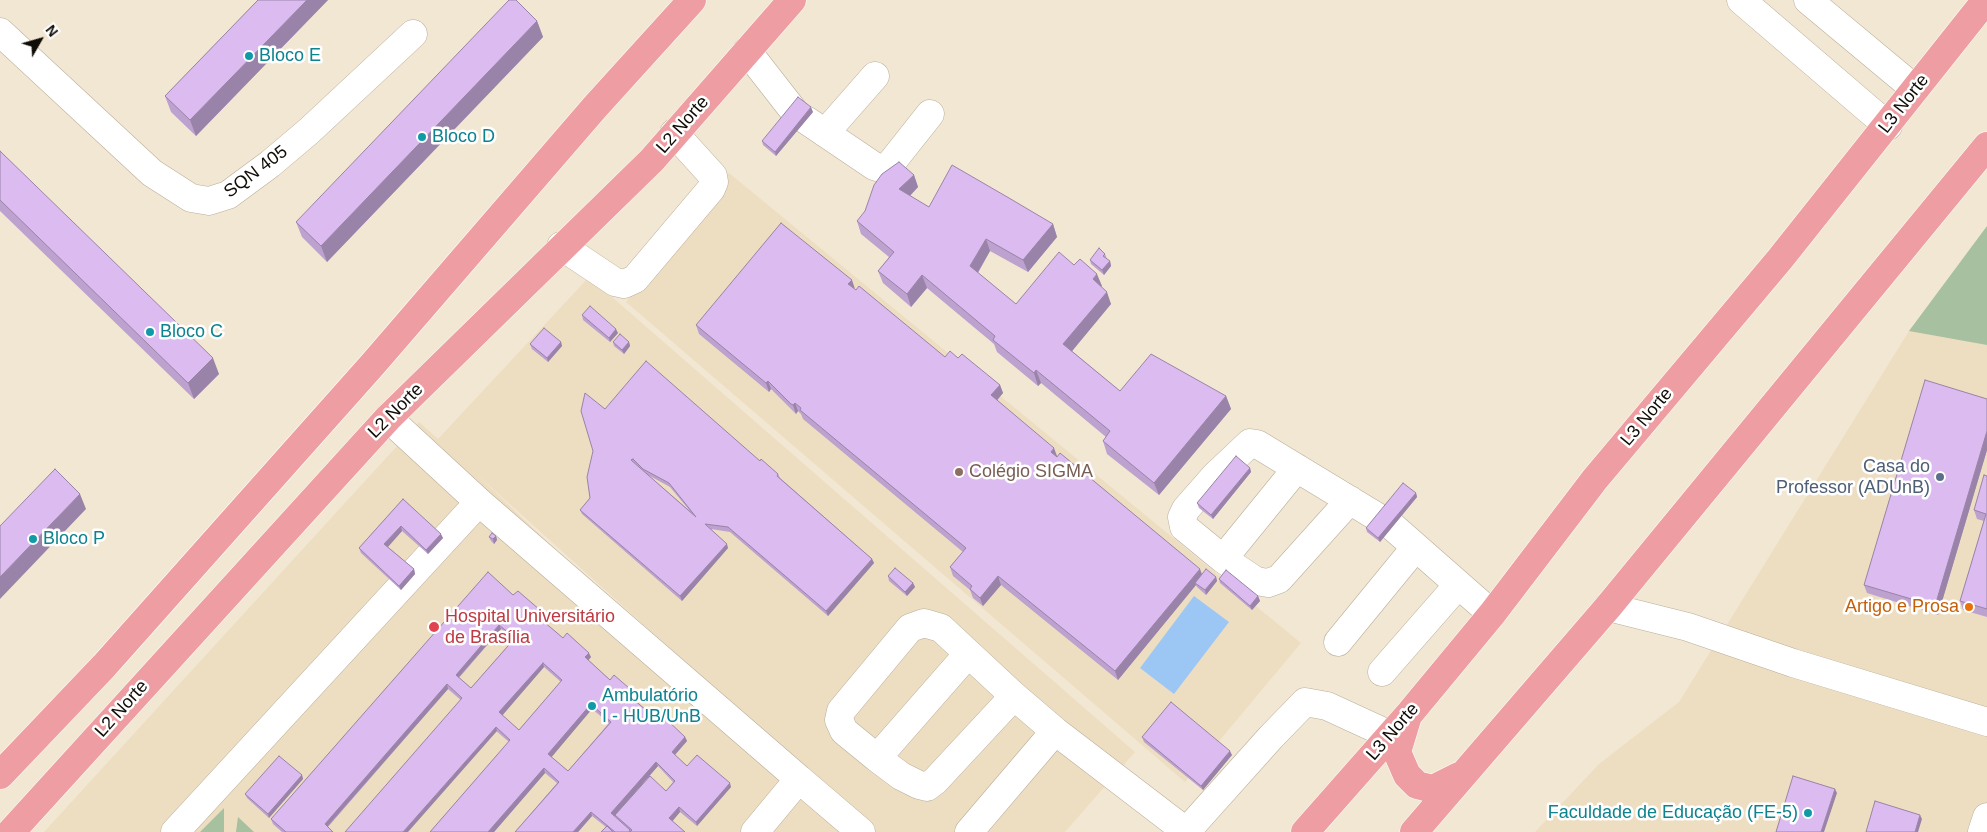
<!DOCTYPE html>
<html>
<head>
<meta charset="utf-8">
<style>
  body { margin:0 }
  #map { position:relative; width:1987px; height:832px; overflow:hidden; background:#f2e7d2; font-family:Helvetica,sans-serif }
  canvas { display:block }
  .north { position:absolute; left:15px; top:15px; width:50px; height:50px; -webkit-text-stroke:4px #fff; paint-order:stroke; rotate:52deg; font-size:14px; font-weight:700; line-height:20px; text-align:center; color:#100c06 }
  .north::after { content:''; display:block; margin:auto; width:18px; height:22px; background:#100c06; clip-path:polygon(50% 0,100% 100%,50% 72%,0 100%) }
</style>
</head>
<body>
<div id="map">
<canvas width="1987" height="832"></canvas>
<div class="north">N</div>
</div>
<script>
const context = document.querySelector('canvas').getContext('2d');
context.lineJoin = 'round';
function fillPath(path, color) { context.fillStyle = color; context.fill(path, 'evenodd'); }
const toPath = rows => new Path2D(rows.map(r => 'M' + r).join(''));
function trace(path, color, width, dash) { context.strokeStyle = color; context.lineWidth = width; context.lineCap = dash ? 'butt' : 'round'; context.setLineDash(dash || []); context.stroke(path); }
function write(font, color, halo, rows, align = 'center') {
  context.font = font + ' Helvetica,sans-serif'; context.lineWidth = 5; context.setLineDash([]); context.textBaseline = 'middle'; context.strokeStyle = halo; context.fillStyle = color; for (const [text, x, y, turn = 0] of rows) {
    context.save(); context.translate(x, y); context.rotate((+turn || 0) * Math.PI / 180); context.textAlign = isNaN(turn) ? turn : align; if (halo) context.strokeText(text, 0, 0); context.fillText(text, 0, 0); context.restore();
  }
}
fillPath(toPath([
  [729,173,1301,643,1185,782,626,302],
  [1987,231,1987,832,1535,832,1599,764,1679,702,1909,331],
  [589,277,1135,752,1065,832,874,832,474,472,853,832,44,832,419,422,438,439]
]), '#eddec2');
fillPath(toPath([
  [1987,226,1987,345,1909,331],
  [224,808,224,832,200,832],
  [238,817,254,832,236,832]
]), '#a7c09f');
fillPath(toPath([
  [1194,596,1229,622,1174,694,1140,668]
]), '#9cc7f5');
const minor = toPath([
  [1741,0,1888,126],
  [1808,0,1915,89],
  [0,32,152,173,191,198,209,201,228,195,270,164,309,131,413,34],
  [747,51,793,110],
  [806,120,874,166,883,169,888,167,930,114],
  [825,133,875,76],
  [561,246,615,282,624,284,635,279,711,189,714,182,713,176,674,133],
  [1350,500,1279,579,1268,583,1256,581,1223,559,1184,527,1182,517,1186,509,1215,476,1250,443,1257,444,1379,518],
  [479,502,799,779,755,832],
  [1393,527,1492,614],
  [1223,559,1297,468],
  [1608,607,1688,627,1793,663,1987,722],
  [1338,642,1415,548],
  [1382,672,1458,585],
  [1014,696,935,781,927,787,919,785,901,776,877,758,844,731,839,720,841,711,910,628,924,623,941,628,1014,696,1055,731,1187,832],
  [877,758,968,654],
  [799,779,861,832],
  [175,832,479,502,388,418],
  [969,832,1055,731],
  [1189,832,1193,824,1271,737,1305,702,1327,706,1390,735],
  [1982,832,1987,817]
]);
const major = toPath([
  [1407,719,1397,752,1407,775,1417,785,1433,789,1459,776],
  [0,775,104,666,373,364,595,107,692,0],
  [11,832,388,418,652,160,792,0],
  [1305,832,1410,713,1492,614,1595,479,1780,259,1986,0],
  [1414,832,1608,607,1987,146]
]);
trace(minor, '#b9ae99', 29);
trace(major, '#fff', 29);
trace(minor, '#fff', 28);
trace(major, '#ee9da2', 28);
fillPath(toPath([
  [258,0,328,0,196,136,171,112,165,96],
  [537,21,543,37,327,262,302,237,296,222],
  [813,112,776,156,763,145,762,141],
  [0,151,219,374,194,399,0,211],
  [914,175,918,187,910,196,929,207,1053,224,1057,237,1028,272,990,251,978,273,1016,304,1074,265,1102,286,1101,287,1111,304,1072,351,1120,391,1226,396,1231,409,1159,495,1107,454,1103,441,1106,437,1041,383,1038,386,997,352,994,344,927,288,911,307,883,283,878,271,889,257,861,234,857,221],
  [1105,254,1107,259,1110,261,1111,266,1104,275,1091,264,1090,260],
  [854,289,945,357,958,358,1000,385,1003,393,997,400,1057,456,1057,457,1202,575,1216,577,1217,581,1206,595,1197,587,1196,585,1118,680,1001,585,983,606,973,598,970,590,953,576,950,567,963,552,803,419,801,414,798,411,796,414,771,389,769,392,699,334,696,325],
  [582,315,618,333,610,342,583,320],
  [561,342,562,346,548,362,532,349,530,344],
  [613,342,629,342,630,346,624,354,614,346],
  [1987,399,1987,450,1938,615,1867,593,1864,585],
  [605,409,760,461,778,474,780,478,872,559,874,563,828,616,730,532,711,529,728,548,682,601,582,514,580,510,590,498],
  [648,475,670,487,690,511],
  [1250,468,1251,472,1213,519,1199,508,1197,503],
  [1987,476,1987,617,1963,610,1960,601,1984,521,1977,519,1974,510],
  [1416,493,1417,497,1380,542,1367,532,1366,528],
  [403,499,443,538,428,554,402,531,388,547,414,569,415,574,401,590,361,553,359,548],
  [496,536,497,540,494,544,491,541,489,537],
  [888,576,913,583,915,587,907,596,889,581],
  [1219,579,1258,596,1260,601,1252,610,1220,583],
  [513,595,540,610,542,615,539,618,563,638,591,657,588,660,610,680,637,695,638,699,636,702,659,721,685,737,687,741,675,755,687,766,731,787,697,826,680,812,672,821,685,832,601,832,606,827,592,816,578,832,515,832,557,783,545,773,494,832,430,832,509,742,448,689,328,827,333,832,282,832,273,824,271,819],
  [501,629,513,640,471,688,459,678],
  [544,667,561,682,519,730,502,715],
  [592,709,609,723,568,771,551,757],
  [658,766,673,782,666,791,622,807],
  [1142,737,1232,755,1203,790,1144,742],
  [302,775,303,779,269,818,247,798,245,794]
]), '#bda1ce');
fillPath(toPath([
  [307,0,328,0,196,136,190,120],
  [537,21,543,37,327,262,321,246],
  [811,107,813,112,776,156,775,152],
  [914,175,918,187,904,202,899,189],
  [1053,224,1057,237,1028,272,1023,260],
  [986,239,990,251,974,279,970,266],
  [1110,261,1111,266,1104,275,1102,270],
  [1097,274,1102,286,1097,291,1093,279],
  [922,275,927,288,911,307,907,294],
  [852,280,855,289,848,284],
  [1107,292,1111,304,1068,356,1063,344],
  [616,329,618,333,610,342,609,338],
  [561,342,562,346,548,362,547,358],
  [629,342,630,346,624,354,622,350],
  [213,358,219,374,194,399,188,383],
  [1036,370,1041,383,1038,386,1034,373],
  [768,381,771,389,769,392,766,383],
  [1000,385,1003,393,994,404,991,395],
  [1226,396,1231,409,1159,495,1154,483],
  [795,403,798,411,796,414,793,405],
  [1987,431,1987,450,1938,615,1935,606],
  [1054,448,1057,456,1054,460,1051,452],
  [1250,468,1251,472,1213,519,1211,515],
  [1416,493,1417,497,1380,542,1378,538],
  [80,494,86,509,0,599,0,577],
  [401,526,402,531,386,549,384,544],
  [441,534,443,538,428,554,426,550],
  [496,536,497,540,494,544,493,539],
  [727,544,728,548,682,601,680,596],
  [872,559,874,563,828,616,826,611],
  [414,569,415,574,401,590,399,586],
  [1200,569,1203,577,1195,583,1196,585,1118,680,1115,671],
  [998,576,1001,585,983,606,980,598],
  [1216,577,1217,581,1206,595,1205,590],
  [913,583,915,587,907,596,905,592],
  [1258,596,1260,601,1252,610,1250,606],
  [540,610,542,615,538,619,536,615],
  [499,625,501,629,457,679,456,675],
  [589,653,591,657,587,662,585,657],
  [543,663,544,667,501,717,499,712],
  [447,684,448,689,326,828,325,824],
  [637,695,638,699,635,703,633,699],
  [591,704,592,709,550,759,548,754],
  [496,727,497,731,408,832,403,832],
  [685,737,687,741,673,757,672,752],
  [1230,751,1232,755,1203,790,1201,786],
  [656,762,658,766,613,818,611,813],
  [544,768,545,773,494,832,488,832],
  [302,775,303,779,269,818,268,814],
  [730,783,731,787,697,826,696,822],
  [1835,789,1837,793,1824,832,1821,832],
  [679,807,680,812,671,823,669,818],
  [591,812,592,816,578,832,573,832],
  [1920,815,1922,819,1918,832,1915,832]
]), '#9a83a8');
const building = toPath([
  [258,0,307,0,190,120,165,96,258,0],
  [509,0,516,0,537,21,321,246,296,222,509,0],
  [798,97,811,107,775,152,762,141,798,97],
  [0,151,213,358,188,383,0,200,0,151],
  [899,162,914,175,899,189,929,207,952,165,1009,198,1053,224,1023,260,986,239,970,266,1016,304,1059,252,1074,265,1080,259,1097,274,1093,279,1107,292,1063,344,1120,391,1151,354,1226,396,1154,483,1103,441,1110,431,1036,370,1034,373,993,340,995,336,922,275,907,294,878,271,894,252,857,221,865,211,874,185,882,174,899,162],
  [781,223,852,280,848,284,856,290,859,286,945,357,950,351,958,358,962,354,1000,385,991,395,1054,448,1051,452,1057,457,1060,453,1200,569,1115,671,998,576,980,598,970,589,972,586,950,567,966,548,800,410,801,408,795,403,793,405,791,404,768,381,766,383,696,325,781,223],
  [1099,248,1105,254,1103,256,1110,261,1102,270,1090,260,1099,248],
  [590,306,616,329,609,338,582,315,590,306],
  [544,328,561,342,547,358,530,344,544,328],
  [620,334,629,342,622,350,613,342,620,334],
  [646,361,760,461,761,459,778,474,777,476,872,559,826,611,728,527,705,524,727,544,680,596,580,510,590,498,587,477,593,451,581,411,585,393,605,409,646,361],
  [633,459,643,469,669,483,696,517,631,460,633,459],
  [1925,380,1987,399,1987,431,1935,606,1864,585,1925,380],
  [1236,456,1250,468,1211,515,1197,503,1236,456],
  [55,469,80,494,0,577,0,526,55,469],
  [1984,475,1987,476,1987,609,1960,601,1986,514,1974,510,1984,475],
  [1403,483,1416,493,1378,538,1366,528,1403,483],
  [403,499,441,534,426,550,401,526,384,544,414,569,399,586,359,548,403,499],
  [492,533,496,536,493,539,489,537,492,533],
  [895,568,913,583,905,592,888,576,895,568],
  [1206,569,1216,577,1205,590,1195,583,1206,569],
  [1226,570,1258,596,1250,606,1219,579,1226,570],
  [488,572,513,595,518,591,540,610,536,615,563,638,567,633,589,653,585,657,610,680,614,675,637,695,633,699,659,721,663,716,685,737,672,752,687,766,697,755,730,783,696,822,679,807,669,818,685,832,630,832,632,830,615,815,650,776,666,791,675,781,656,762,611,813,630,830,629,832,615,832,591,812,573,832,515,832,559,782,544,768,488,832,430,832,510,740,496,727,403,832,345,832,462,698,447,684,325,824,333,832,286,832,271,819,488,572],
  [499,625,515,638,471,688,456,675,499,625],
  [543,663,562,680,519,730,499,712,543,663],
  [591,704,611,722,568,771,548,754,591,704],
  [1171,702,1230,751,1201,786,1142,737,1171,702],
  [279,756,302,775,268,814,245,794,279,756],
  [1793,776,1835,789,1821,832,1776,832,1793,776],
  [1875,801,1920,815,1915,832,1866,832,1875,801],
  [607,826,613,832,601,832,607,826]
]);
fillPath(building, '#dcbbf0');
trace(building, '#9a83a8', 1);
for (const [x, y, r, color] of [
  [249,56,5,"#0f9aa8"],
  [422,137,5,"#0f9aa8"],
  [150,332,5,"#0f9aa8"],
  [959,472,5,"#8d6e63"],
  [1940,477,5,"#5c6f8a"],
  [33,539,5,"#0f9aa8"],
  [1969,607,5,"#e8710a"],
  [434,627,6,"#e0444e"],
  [592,706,5,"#0f9aa8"],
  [1808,813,5,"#0f9aa8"]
]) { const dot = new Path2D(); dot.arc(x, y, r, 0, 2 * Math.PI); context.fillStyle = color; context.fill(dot); trace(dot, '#fff', 2); }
write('18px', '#0d838f', '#fff', [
  ["Bloco E",259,56],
  ["Bloco D",432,137],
  ["Bloco C",160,332],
  ["Bloco P",43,539],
  ["Ambulatório",602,696],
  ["I - HUB/UnB",602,717],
  ["Faculdade de Educação (FE-5)",1798,813,"right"]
], 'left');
write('18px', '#100c06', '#fff', [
  ["L3 Norte",1904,104,-52],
  ["L2 Norte",683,125,-49],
  ["SQN 405",256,172,-37],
  ["L2 Norte",396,411,-45],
  ["L3 Norte",1647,417,-50],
  ["L2 Norte",122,709,-48],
  ["L3 Norte",1393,732,-49]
]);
write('18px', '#4e5e75', '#fff', [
  ["Casa do",1930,467],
  ["Professor (ADUnB)",1930,488]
], 'right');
write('18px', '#785e54', '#fff', [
  ["Colégio SIGMA",969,472]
], 'left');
write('18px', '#c56008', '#fff', [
  ["Artigo e Prosa",1959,607]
], 'right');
write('18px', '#be3a42', '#fff', [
  ["Hospital Universitário",445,617],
  ["de Brasília",445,638]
], 'left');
</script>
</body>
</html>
